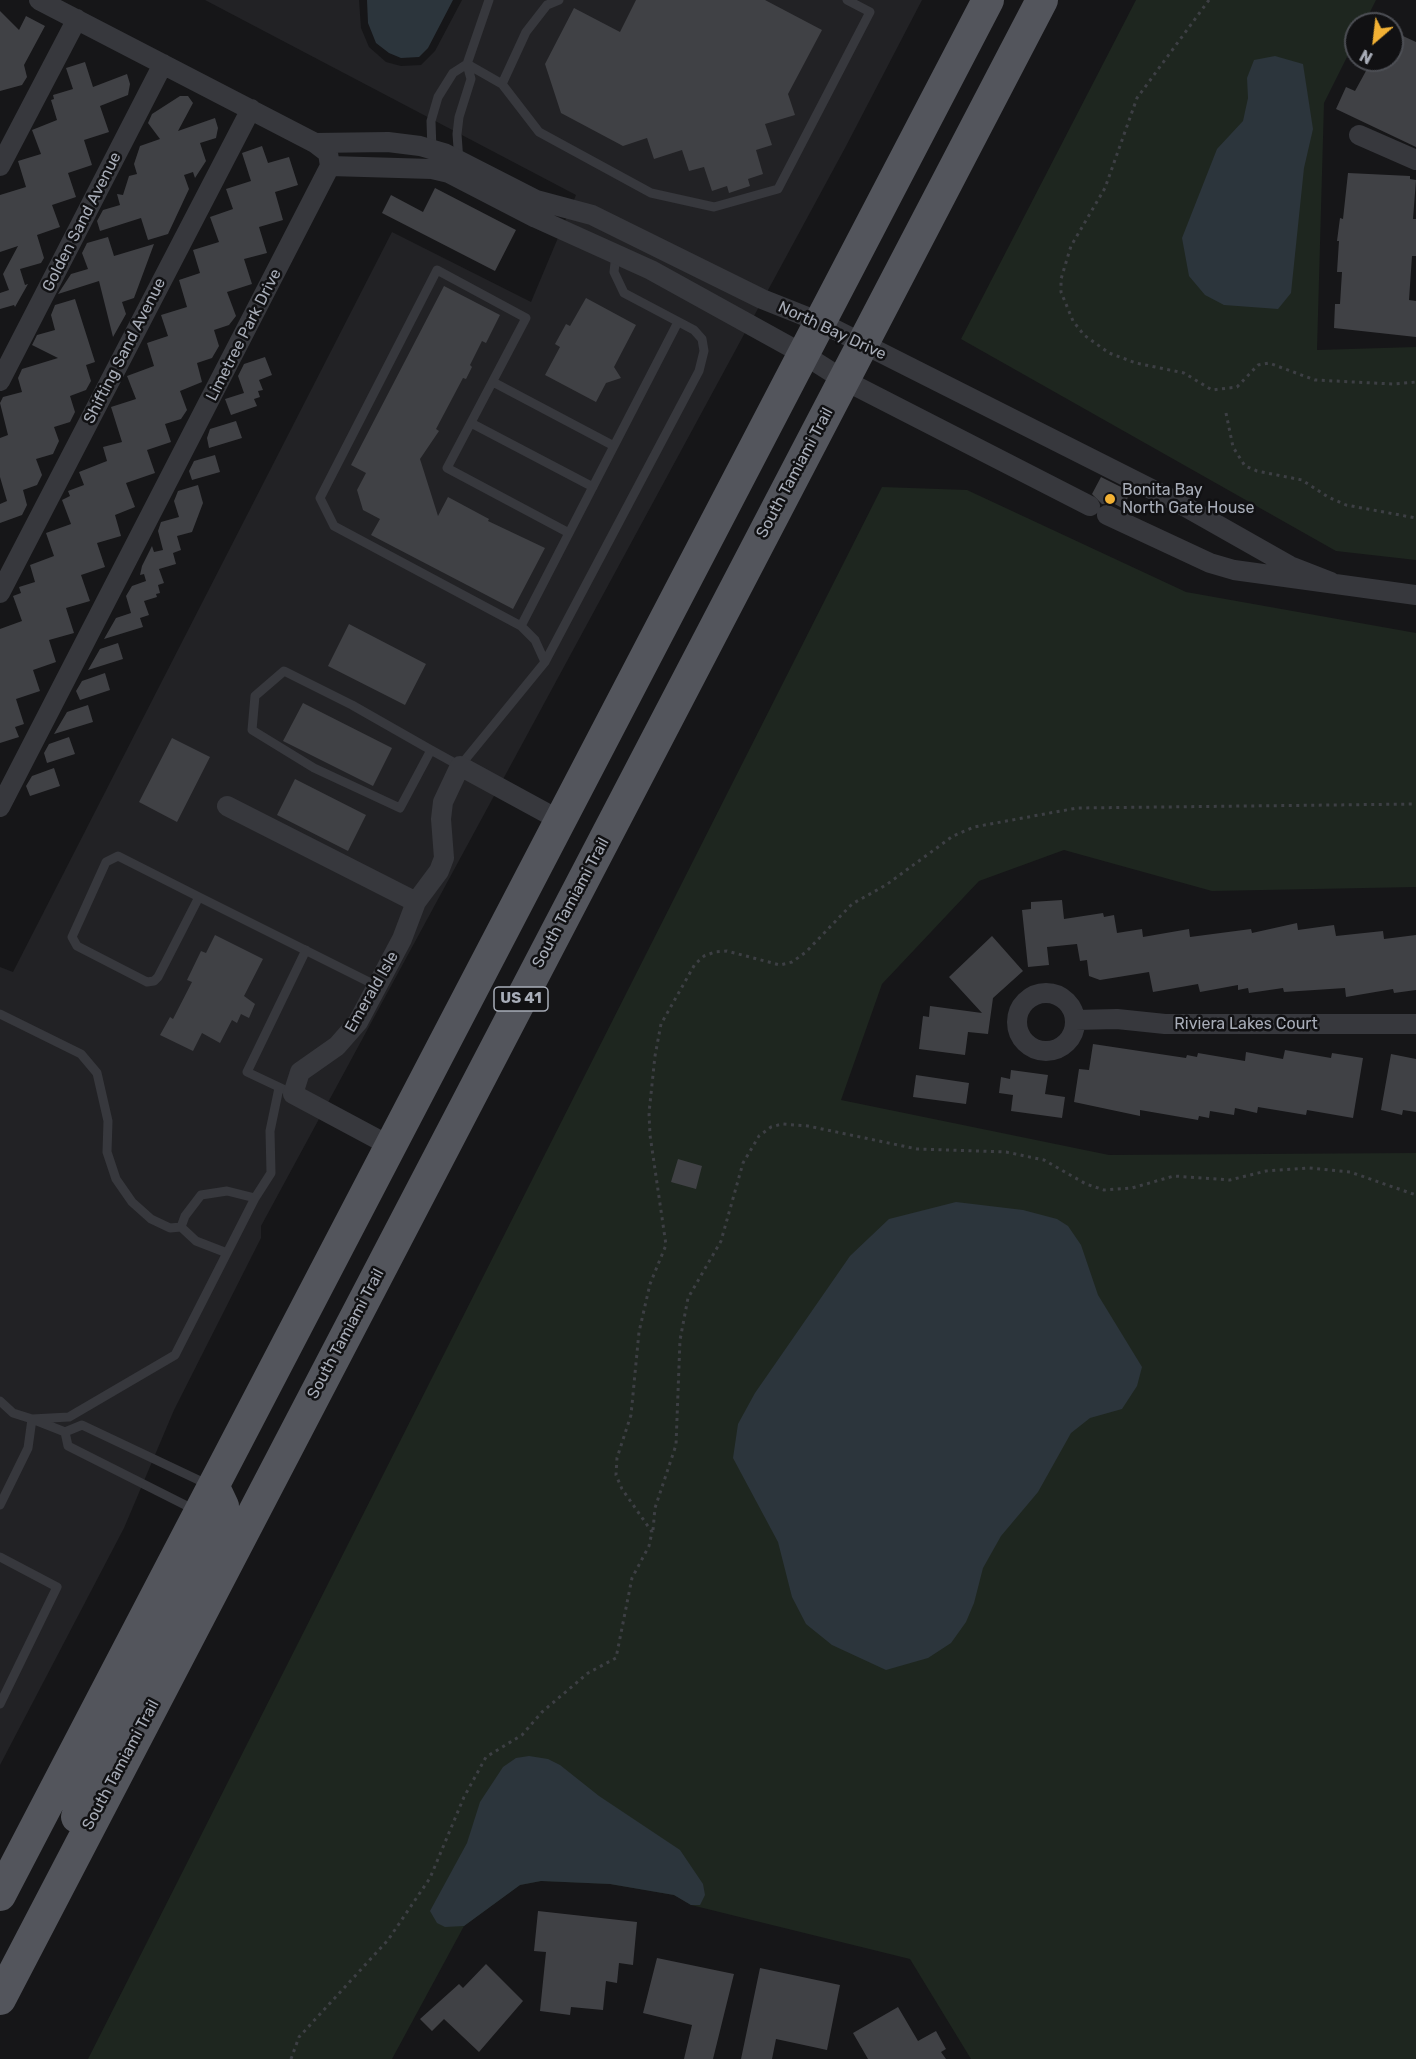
<!DOCTYPE html>
<html>
<head>
<meta charset="utf-8">
<style>
  body { margin:0 }
  #map { position:relative; width:1416px; height:2059px; overflow:hidden; background:#161618; font-family:Rubik,sans-serif }
  canvas { display:block }
  .north { position:absolute; left:1344px; top:12px; width:60px; height:60px; box-sizing:border-box; background:#111113; border:2px solid #4d4f55; border-radius:50%; rotate:208deg; font-size:16px; font-weight:700; line-height:24px; text-align:center; color:#a8adb8 }
  .north::after { content:''; display:block; margin:auto; width:21px; height:27px; background:#f2b134; clip-path:polygon(50% 0,100% 100%,50% 72%,0 100%) }
</style>
</head>
<body>
<div id="map">
<canvas width="1416" height="2059"></canvas>
<div class="north">N</div>
</div>
<script>
const context = document.querySelector('canvas').getContext('2d');
context.lineJoin = 'round';
function fillPath(path, color) { context.fillStyle = color; context.fill(path, 'evenodd'); }
const toPath = rows => new Path2D(rows.map(r => 'M' + r).join(''));
function trace(path, color, width, dash) { context.strokeStyle = color; context.lineWidth = width; context.lineCap = dash ? 'butt' : 'round'; context.setLineDash(dash || []); context.stroke(path); }
function write(font, color, halo, rows, align = 'center') {
  context.font = font + ' Rubik,sans-serif'; context.lineWidth = 5; context.setLineDash([]); context.textBaseline = 'middle'; context.strokeStyle = halo; context.fillStyle = color; for (const [text, x, y, turn = 0] of rows) {
    context.save(); context.translate(x, y); context.rotate((+turn || 0) * Math.PI / 180); context.textAlign = isNaN(turn) ? turn : align; if (halo) context.strokeText(text, 0, 0); context.fillText(text, 0, 0); context.restore();
  }
}
fillPath(toPath([
  [205,0,359,0,361,28,369,47,386,62,401,66,421,65,435,51,462,0,922,0,845,148,261,1226,261,1238,174,1410,124,1528,0,1765,0,967,13,972,392,232,531,302,576,195]
]), '#222225');
fillPath(toPath([
  [1136,0,1376,0,1364,24,1356,24,1356,39,1324,103,1317,350,1416,347,1416,560,1336,551,961,339],
  [882,487,967,490,1186,592,1416,633,1416,887,1212,891,1064,850,979,881,882,984,841,1100,1109,1155,1416,1153,1416,2059,971,2059,910,1959,691,1905,674,1895,610,1884,541,1881,520,1885,464,1926,392,2059,88,2059]
]), '#1e261f');
fillPath(toPath([
  [367,0,453,0,428,48,419,57,401,58,389,53,376,43,368,23],
  [1275,56,1303,64,1313,129,1304,168,1291,293,1278,309,1224,305,1205,295,1189,276,1182,238,1217,149,1243,121,1248,98,1247,78,1254,60],
  [956,1202,1023,1210,1057,1219,1068,1226,1081,1245,1098,1295,1142,1367,1137,1386,1122,1409,1090,1418,1071,1433,1038,1492,1001,1536,983,1568,974,1603,966,1622,951,1643,928,1658,886,1670,832,1645,806,1624,792,1597,778,1542,733,1458,738,1424,755,1393,850,1256,889,1219],
  [529,1756,548,1759,560,1765,599,1796,680,1850,703,1884,705,1895,700,1905,691,1905,674,1895,610,1884,541,1881,520,1885,464,1926,445,1927,437,1923,430,1911,467,1843,480,1802,503,1767,516,1758]
]), '#2c353c');
fillPath(toPath([
  [636,0,765,0,822,30,788,94,795,115,765,124,772,145,756,150,763,174,748,179,750,186,729,193,727,186,712,191,704,167,689,171,682,150,654,159,647,138,623,146,561,113,545,64,574,8,620,32],
  [0,11,19,30,26,16,45,26,24,65,27,77,22,85,0,91],
  [1392,31,1416,42,1416,147,1336,109,1346,87,1355,91,1372,60,1392,60],
  [85,62,93,87,127,74,130,84,128,95,100,106,109,132,84,140,92,165,68,173,76,197,52,205,60,227,37,235,44,258,41,263,20,269,25,285,28,284,15,307,14,305,0,309,0,293,9,290,3,274,18,246,0,252,0,195,26,187,18,161,41,154,32,130,57,120,51,100,54,99,53,95,73,89,66,68],
  [180,96,188,96,193,103,178,131,215,118,218,128,216,138,200,143,206,161,195,178,193,172,184,175,189,189,168,234,148,240,141,218,100,231,97,221,103,210,120,205,117,194,123,195,129,176,137,174,134,164,140,146,160,139,148,123,152,114],
  [262,146,268,163,289,157,298,185,275,192,283,220,259,227,267,253,244,259,252,284,227,292,236,316,229,325,214,330,219,346,212,358,197,363,202,382,180,391,187,410,181,419,165,424,171,442,147,450,155,473,126,483,135,507,115,515,121,536,97,543,105,567,81,575,90,601,66,608,74,633,49,640,56,662,33,670,40,691,16,699,24,724,15,727,19,737,0,743,0,629,22,621,13,596,21,593,19,587,35,582,30,565,54,556,46,533,71,524,62,500,70,496,68,491,84,485,79,472,107,461,103,447,122,442,111,407,136,399,127,376,154,366,147,343,168,336,161,315,187,307,179,280,200,273,193,250,219,242,210,217,233,209,226,189,251,181,242,153],
  [1348,173,1410,176,1410,179,1416,180,1413,219,1416,219,1416,256,1412,256,1409,300,1416,301,1416,337,1334,328,1335,304,1340,304,1342,272,1337,272,1339,241,1337,241,1340,218,1343,219],
  [435,188,516,230,495,271,382,213,391,195,423,212],
  [108,237,114,256,154,244,134,298,122,302,126,314,113,337,99,281,58,294,71,274,88,269,82,253,87,243],
  [444,286,500,315,486,343,482,341,470,365,472,367,466,379,463,378,436,429,439,431,420,459,438,516,448,497,489,519,488,521,545,548,513,609,371,535,380,519,363,510,357,490,366,473,351,465],
  [586,298,636,325,614,367,621,378,606,383,596,402,545,375,560,347,555,344,566,324,570,326],
  [75,299,95,362,86,365,91,381,86,390,70,396,75,412,70,422,54,427,59,441,53,454,36,459,42,475,37,485,23,490,27,505,22,515,0,523,0,504,7,501,0,477,0,438,8,435,0,403,3,397,22,392,18,378,22,369,58,358,32,345,37,335,55,330,51,315,55,305],
  [265,357,272,375,259,380,263,390,258,391,260,397,254,399,257,406,231,415,225,399,244,393,238,376,244,364],
  [236,421,242,438,209,448,207,438,210,429],
  [215,455,220,472,192,480,189,471,194,461],
  [1101,477,1131,492,1122,508,1113,503,1102,504,1092,494],
  [198,485,203,503,192,532,177,536,181,550,173,553,176,564,159,569,164,583,158,585,160,593,156,594,157,597,144,601,149,615,140,618,143,627,104,639,116,618,131,613,126,596,132,586,146,581,144,574,140,575,142,566,152,546,154,552,163,550,158,531,161,522,179,517,174,501,178,491],
  [349,624,426,664,405,705,328,666],
  [118,643,123,659,88,670,100,649],
  [105,673,110,690,80,700,76,691,82,681],
  [303,703,392,748,373,786,283,741],
  [88,705,93,722,54,734,67,712],
  [69,737,75,754,47,763,44,753,49,744],
  [172,738,210,757,177,822,139,802],
  [54,768,60,786,30,796,26,786,32,776],
  [295,779,366,815,348,851,277,815],
  [1062,900,1064,919,1103,913,1104,917,1114,915,1117,933,1142,929,1143,937,1189,929,1190,937,1251,929,1252,933,1297,923,1298,930,1334,925,1336,936,1383,931,1384,939,1416,935,1416,990,1394,993,1393,989,1346,997,1345,988,1284,992,1283,988,1249,993,1248,988,1238,990,1238,985,1200,992,1198,984,1153,992,1149,972,1100,980,1089,976,1087,960,1080,961,1077,944,1047,947,1049,965,1028,967,1022,910,1031,909,1031,902],
  [215,935,263,959,244,996,255,1004,249,1018,241,1014,237,1023,232,1020,220,1043,202,1033,193,1051,160,1035,170,1017,173,1019,192,982,187,980,201,951,206,953],
  [992,936,1023,971,993,998,988,1034,968,1032,965,1055,919,1049,923,1016,929,1017,930,1006,982,1013,949,977],
  [1093,1044,1186,1058,1187,1055,1197,1057,1198,1053,1245,1061,1246,1052,1283,1059,1285,1050,1331,1058,1332,1053,1363,1058,1353,1118,1307,1110,1306,1115,1258,1107,1257,1113,1235,1108,1234,1115,1210,1111,1209,1118,1199,1116,1198,1120,1140,1110,1140,1116,1074,1102,1079,1069,1089,1070],
  [1391,1054,1416,1059,1416,1112,1403,1110,1402,1115,1381,1110],
  [1011,1070,1048,1075,1045,1094,1065,1097,1062,1118,1011,1111,1013,1095,999,1093,1001,1077,1010,1079],
  [916,1075,969,1083,966,1104,913,1097],
  [678,1159,702,1166,696,1189,671,1182],
  [538,1911,637,1922,633,1965,619,1963,617,1983,606,1981,603,2010,571,2007,570,2015,540,2011,546,1952,534,1951],
  [657,1958,734,1974,713,2059,684,2059,692,2025,643,2013],
  [486,1964,523,2001,479,2052,444,2019,432,2031,420,2019,459,1984,463,1988],
  [760,1968,840,1985,827,2050,776,2039,772,2059,741,2059],
  [898,2007,918,2041,936,2031,946,2049,941,2052,946,2059,868,2059,853,2033]
]), '#404145');
trace(toPath([
  [1209,0,1137,98,1105,188,1071,246,1061,279,1061,292,1073,321,1084,335,1109,353,1136,363,1184,373,1212,390,1237,387,1258,365,1269,363,1315,380,1393,384,1416,382],
  [1226,413,1233,447,1245,466,1257,471,1302,480,1328,497,1346,505,1416,518],
  [653,1530,655,1508,676,1445,680,1340,688,1298,721,1241,743,1163,759,1136,771,1127,782,1124,808,1126,917,1149,1006,1152,1044,1160,1086,1184,1104,1190,1132,1188,1174,1176,1230,1180,1266,1171,1309,1168,1350,1172,1416,1195],
  [291,2059,299,2037,388,1940,430,1878,464,1797,486,1757,522,1735,542,1712,588,1673,616,1658,632,1578,649,1546,652,1532,622,1489,616,1475,617,1458,631,1415,639,1332,650,1284,666,1245,650,1135,649,1113,655,1056,661,1024,695,964,704,956,715,952,727,951,780,965,792,962,806,952,852,904,886,885,953,836,974,827,1077,808,1416,804]
]), '#3d3f44', 3, [3, 4.5]);
trace(toPath([
  [467,64,502,84,539,132,651,193,714,207,778,189,870,12,847,0],
  [502,84,526,32,547,5,559,0],
  [432,151,431,121,438,97,453,73,467,64],
  [459,162,457,134,459,117,471,79,467,64,489,0],
  [493,382,614,446],
  [471,423,593,487],
  [521,626,678,322],
  [545,662,535,640,521,626,334,526,320,498,437,270,526,318,447,468,569,533],
  [431,750,400,808,314,768,252,730,255,696,284,671,352,705,431,750,460,766,545,662,699,371,704,351,702,339,694,330,624,293,614,272,616,254],
  [199,897,158,977,154,981,147,982,77,946,72,937,106,862,118,856,199,897,377,986],
  [0,1014,81,1054,97,1073,108,1121,107,1152,116,1179,132,1202,151,1219,170,1228,181,1227,185,1216,201,1195,227,1191,255,1198,271,1173,270,1131,279,1088],
  [283,1089,247,1072,306,950],
  [181,1227,196,1241,227,1253],
  [0,1401,13,1413,32,1419,69,1417,175,1355,255,1198],
  [65,1432,68,1446,195,1510],
  [0,1505,28,1448,32,1419,65,1432,82,1425,209,1485],
  [0,1557,57,1587,0,1704]
]), '#37383d', 9);
trace(toPath([
  [1359,135,1416,160],
  [315,143,388,142,420,146,444,153,536,200,592,215,762,299,820,322,1177,502,1290,566,1331,582],
  [0,166,77,19],
  [330,166,432,169,449,173,536,218,651,270,803,354,844,380,1090,506],
  [0,381,163,64],
  [1107,515,1210,563,1234,570,1416,595],
  [0,593,251,109],
  [227,806,416,902],
  [0,807,330,166,328,153,315,143,39,0],
  '1017 1022a29 29 0 1 1 58 0a29 29 0 1 1-58 0Z',
  [1075,1020,1117,1019,1165,1024,1416,1024],
  [392,1147,293,1094,300,1072,337,1046,358,1022,402,939,416,902,439,871,444,858,441,819,443,802,460,766,561,821]
]), '#37383d', 20);
trace(toPath([
  [77,1817,94,1768,223,1518,223,1506,214,1487],
  [0,1895,988,0],
  [0,1999,1042,0]
]), '#53555c', 32);
for (const [x, y, r, color] of [
  [1110,499,6,"#f2b134"]
]) { const dot = new Path2D(); dot.arc(x, y, r, 0, 2 * Math.PI); context.fillStyle = color; context.fill(dot); trace(dot, '#111113', 2); }
for (const [x, y, w] of [
  [521,999,54]
]) { const box = new Path2D(); box.roundRect(x - w / 2, y - 12, w, 24, 4.5); context.fillStyle = '#111113'; context.fill(box); trace(box, '#a8adb8', 1.5); }
write('bold 15px', '#a8adb8', null, [
  ["US 41",521,999]
]);
write('16px', '#a8adb8', '#111113', [
  ["Golden Sand Avenue",82,222,-63],
  ["North Bay Drive",832,331,25],
  ["Limetree Park Drive",244,335,-63],
  ["Shifting Sand Avenue",125,351,-63],
  ["South Tamiami Trail",795,473,-62],
  ["South Tamiami Trail",571,903,-62],
  ["Emerald Isle",372,992,-60],
  ["Riviera Lakes Court",1246,1024],
  ["South Tamiami Trail",346,1334,-62],
  ["South Tamiami Trail",121,1765,-62]
]);
write('16px', '#a8adb8', '#111113', [
  ["Bonita Bay",1122,490],
  ["North Gate House",1122,508]
], 'left');
</script>
</body>
</html>
